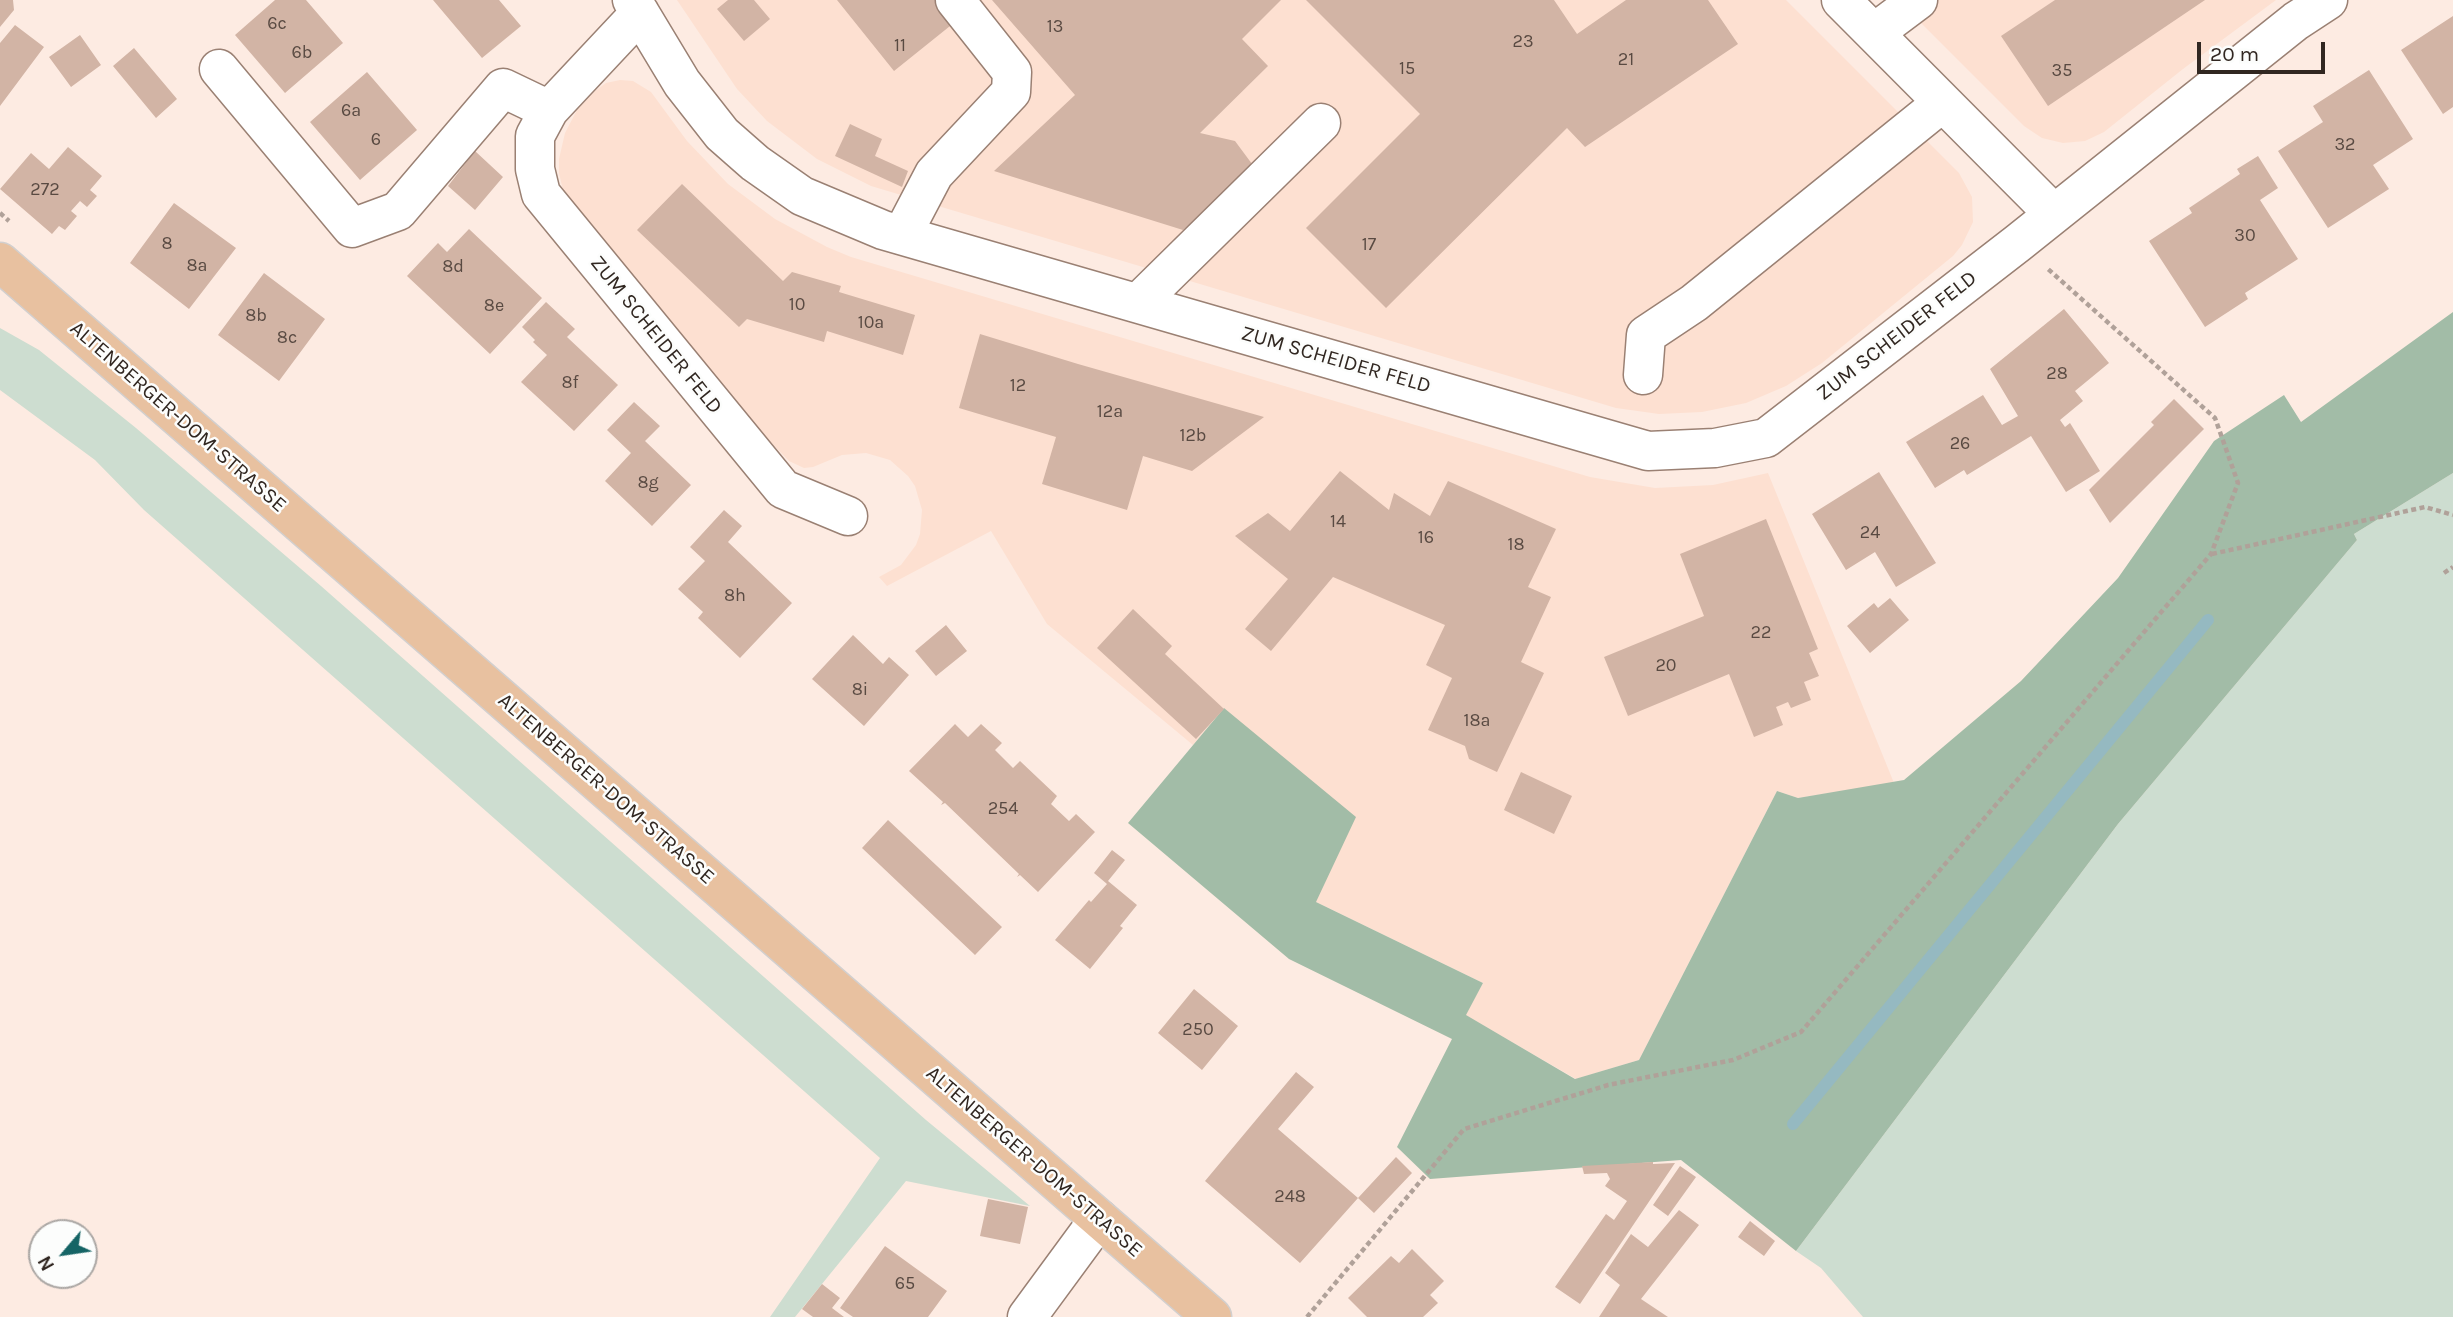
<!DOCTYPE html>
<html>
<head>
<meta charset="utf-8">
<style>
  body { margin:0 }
  #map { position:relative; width:2453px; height:1317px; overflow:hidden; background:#fdebe2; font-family:Karla,sans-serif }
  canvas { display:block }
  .north { position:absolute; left:28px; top:1219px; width:70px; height:70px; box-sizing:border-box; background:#fcfdfc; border:2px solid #aba7a4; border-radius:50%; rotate:241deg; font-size:19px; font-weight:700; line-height:28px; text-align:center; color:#312721 }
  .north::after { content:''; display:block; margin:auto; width:24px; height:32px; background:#156465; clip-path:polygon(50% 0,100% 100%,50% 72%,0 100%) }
  .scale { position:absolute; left:2197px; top:42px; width:128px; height:32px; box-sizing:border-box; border:4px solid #312721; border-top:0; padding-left:9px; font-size:21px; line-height:24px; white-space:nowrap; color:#312721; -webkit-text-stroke:5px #fcfdfc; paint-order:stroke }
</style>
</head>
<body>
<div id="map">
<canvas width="2453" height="1317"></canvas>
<div class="north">N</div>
<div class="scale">20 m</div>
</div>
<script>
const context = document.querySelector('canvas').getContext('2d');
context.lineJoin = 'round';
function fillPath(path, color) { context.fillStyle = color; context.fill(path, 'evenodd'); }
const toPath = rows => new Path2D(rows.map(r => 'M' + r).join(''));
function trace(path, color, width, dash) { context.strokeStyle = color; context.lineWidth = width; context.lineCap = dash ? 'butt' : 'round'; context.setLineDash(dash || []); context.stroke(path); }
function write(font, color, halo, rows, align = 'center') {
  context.font = font + ' Karla,sans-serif'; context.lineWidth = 5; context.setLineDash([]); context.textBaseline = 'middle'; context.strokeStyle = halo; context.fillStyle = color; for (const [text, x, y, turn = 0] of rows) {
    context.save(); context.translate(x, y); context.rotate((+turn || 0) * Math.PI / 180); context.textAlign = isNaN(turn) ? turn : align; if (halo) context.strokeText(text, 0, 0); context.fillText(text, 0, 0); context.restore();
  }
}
fillPath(toPath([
  [677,0,1786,0,1959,173,1972,197,1973,222,1962,245,1953,256,1822,363,1786,386,1746,403,1702,412,1659,414,1616,408,871,186,817,159,767,121,737,89],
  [1898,0,2276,0,2183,69,2104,132,2085,141,2063,143,2042,138,2024,126],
  [620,80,633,81,651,92,687,141,728,184,775,219,827,247,851,257,1590,477,1655,488,1713,485,1768,473,1894,783,1798,798,1777,791,1639,1060,1576,1079,1465,1015,1483,983,1316,902,1224,708,1193,745,1047,624,991,531,887,586,879,577,901,565,916,545,920,534,922,510,915,486,908,476,890,460,866,453,842,455,813,467,804,468,789,461,716,386,571,209,562,186,559,173,559,159,565,133,577,110,595,91,606,83]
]), '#fde0d1');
fillPath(toPath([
  [0,328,39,350,136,428,321,586,926,1120,1030,1206,906,1181,795,1317,770,1317,880,1158,144,510,95,460,0,390],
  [2453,473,2453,1317,1863,1317,1821,1268,1796,1251,2118,824,2357,540,2354,534]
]), '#cdddd0');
fillPath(toPath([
  [2453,312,2453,473,2354,534,2357,540,2118,824,1796,1251,1681,1160,1430,1179,1397,1147,1452,1039,1289,959,1128,823,1224,708,1356,817,1316,902,1483,983,1466,1015,1575,1079,1639,1060,1777,791,1798,798,1904,780,2021,681,2118,578,2214,441,2284,395,2301,422]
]), '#a2bca7');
trace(toPath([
  [1793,1124,2208,620]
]), '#95b9c1', 12);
fillPath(toPath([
  [0,0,13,0,14,10,0,27],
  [275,0,306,0,343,43,285,93,235,35],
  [433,0,499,0,521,26,482,58],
  [728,0,754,0,770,19,744,41,717,9],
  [837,0,938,0,955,22,894,71],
  [992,0,1281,0,1242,39,1268,66,1200,133,1235,141,1255,168,1183,230,994,171,1075,95],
  [1306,0,1554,0,1577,34,1626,0,1708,0,1738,44,1585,147,1567,128,1386,308,1306,228,1420,114],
  [2055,0,2205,0,2048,106,2001,36],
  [2453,16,2453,107,2443,114,2401,50],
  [15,25,44,47,0,106,0,43],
  [80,35,101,65,71,87,49,57],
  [134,48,177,99,156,118,113,66],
  [2369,70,2413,139,2373,165,2389,189,2328,228,2278,151,2323,122,2313,106],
  [367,72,417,130,360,180,310,122],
  [850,124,882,139,875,156,908,171,902,187,835,156],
  [68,147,102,176,90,190,97,196,87,207,80,201,71,211,77,216,65,230,59,226,52,234,0,189,31,153,49,169],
  [475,151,503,177,475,210,448,186],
  [2258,156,2278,188,2260,200,2298,259,2245,293,2248,299,2205,327,2149,241,2192,213,2189,208,2240,174,2237,169],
  [682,184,783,281,792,272,841,286,839,292,915,315,903,355,827,331,824,342,747,319,739,327,637,230],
  [174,203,236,248,189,309,130,263],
  [469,229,542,298,490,354,407,276,438,243,447,252],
  [264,273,325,319,279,381,218,335],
  [546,302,575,329,567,337,618,385,574,431,521,382,547,355,533,342,535,340,522,327],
  [2064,309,2109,363,2075,391,2083,401,2060,420,2065,427,2070,423,2100,471,2066,492,2031,436,1967,475,1964,470,1935,488,1906,442,1983,395,2002,425,2018,416,1990,369],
  [980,334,1078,364,1264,417,1192,471,1143,456,1127,510,1042,484,1056,437,959,408],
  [2174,399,2204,429,2110,523,2089,490,2154,425,2151,422],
  [634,402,660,426,645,441,691,485,652,526,605,481,631,453,607,430],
  [1340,471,1389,510,1394,493,1430,516,1448,481,1556,529,1528,587,1551,597,1521,662,1544,673,1497,772,1469,759,1465,746,1428,730,1452,678,1426,665,1445,625,1333,577,1271,651,1245,629,1288,579,1235,536,1268,513,1290,531],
  [1879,472,1936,563,1896,587,1875,552,1846,570,1812,514],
  [724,510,742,526,728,542,792,603,740,658,698,618,703,612,678,589,705,561,690,547],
  [1766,519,1818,649,1809,653,1819,676,1804,682,1811,700,1791,708,1788,702,1776,707,1783,725,1754,737,1729,674,1628,716,1604,657,1704,616,1680,554],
  [1890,598,1909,620,1870,653,1847,626,1874,603,1878,608],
  [1133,609,1172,646,1165,654,1224,709,1196,739,1097,648],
  [946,625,967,651,936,676,915,651],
  [853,635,883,664,889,657,909,675,864,726,812,679],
  [955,724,968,737,981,724,1002,743,995,750,1013,768,1020,761,1057,796,1051,804,1069,821,1076,814,1095,832,1038,892,1020,875,1017,877,1019,874,945,803,941,805,943,802,909,771],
  [1521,772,1572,796,1554,834,1504,810],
  [888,820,1002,927,975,955,862,848],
  [1112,850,1125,860,1108,881,1137,905,1120,926,1123,928,1090,969,1055,940,1089,900,1091,902,1107,884,1094,873],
  [1194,989,1238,1026,1202,1070,1158,1033],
  [1296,1072,1314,1087,1278,1129,1358,1198,1300,1263,1205,1181],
  [1396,1157,1412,1173,1374,1213,1358,1198],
  [1653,1162,1653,1164,1675,1163,1580,1304,1555,1287,1606,1214,1614,1220,1627,1201,1605,1186,1610,1179,1607,1173,1584,1174,1582,1166],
  [1680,1166,1696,1177,1668,1216,1653,1205],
  [988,1199,1028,1207,1020,1244,980,1236],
  [1679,1210,1699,1225,1641,1299,1668,1317,1599,1317,1620,1285,1605,1273,1631,1234,1648,1247],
  [1750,1221,1775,1241,1764,1256,1738,1237],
  [885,1246,947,1291,928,1317,853,1317,840,1308],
  [1412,1249,1444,1281,1430,1295,1438,1303,1423,1317,1367,1317,1348,1298,1391,1256,1399,1263],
  [822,1284,840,1298,832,1308,844,1317,813,1317,802,1309]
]), '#d2b4a5');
const minor = toPath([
  [632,0,682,83,722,134,755,163,802,196,883,230,1648,451,1715,448,1766,438,2018,243,2296,21,2328,0],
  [1841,0,2053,213],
  [640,13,549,110,535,136,535,169,541,194,783,489,848,516],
  [1874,33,1918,0],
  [219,69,352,228,398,211,503,88,549,110],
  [902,235,934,174,1011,92,1012,72,955,0],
  [1138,303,1321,123],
  [1643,375,1646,335,1694,303,1942,103],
  [1027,1317,1099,1219]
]);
const major = toPath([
  [0,262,1212,1317]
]);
trace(minor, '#9a8073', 41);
trace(major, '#d2cfce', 41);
trace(toPath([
  [0,213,9,221],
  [2212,554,2425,507,2453,515],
  [2444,573,2453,567],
  [1307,1317,1464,1129,1608,1085,1733,1060,1801,1032,2211,554,2238,483,2215,418,2048,269]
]), '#b0a199', 4.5, [5, 3.5]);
trace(minor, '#fff', 38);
trace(major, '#e8c1a0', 38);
write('18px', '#594a42', null, [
  ["6c",277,24],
  ["13",1055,27],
  ["23",1523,42],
  ["11",900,46],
  ["6b",302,53],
  ["21",1626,60],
  ["15",1407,69],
  ["35",2062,71],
  ["6a",351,111],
  ["6",376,140],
  ["32",2345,145],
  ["272",45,190],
  ["30",2245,236],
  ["8",167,244],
  ["17",1369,245],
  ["8a",197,266],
  ["8d",453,267],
  ["10",797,305],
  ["8e",494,306],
  ["8b",256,316],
  ["10a",871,323],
  ["8c",287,338],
  ["28",2057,374],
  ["8f",570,383],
  ["12",1018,386],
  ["12a",1110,412],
  ["12b",1193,436],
  ["26",1960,444],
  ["8g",648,483],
  ["14",1338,522],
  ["24",1870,533],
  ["16",1426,538],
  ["18",1516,545],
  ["8h",735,596],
  ["22",1761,633],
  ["20",1666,666],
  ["8i",860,690],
  ["18a",1477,721],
  ["254",1003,809],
  ["250",1198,1030],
  ["248",1290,1197],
  ["65",905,1284]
]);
write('21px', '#312721', '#fcfdfc', [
  ["ZUM SCHEIDER FELD",656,335,51],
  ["ZUM SCHEIDER FELD",1897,336,-38],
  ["ZUM SCHEIDER FELD",1336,360,16],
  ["ALTENBERGER-DOM-STRASSE",178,417,41],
  ["ALTENBERGER-DOM-STRASSE",606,789,41],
  ["ALTENBERGER-DOM-STRASSE",1034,1162,41]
]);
</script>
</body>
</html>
